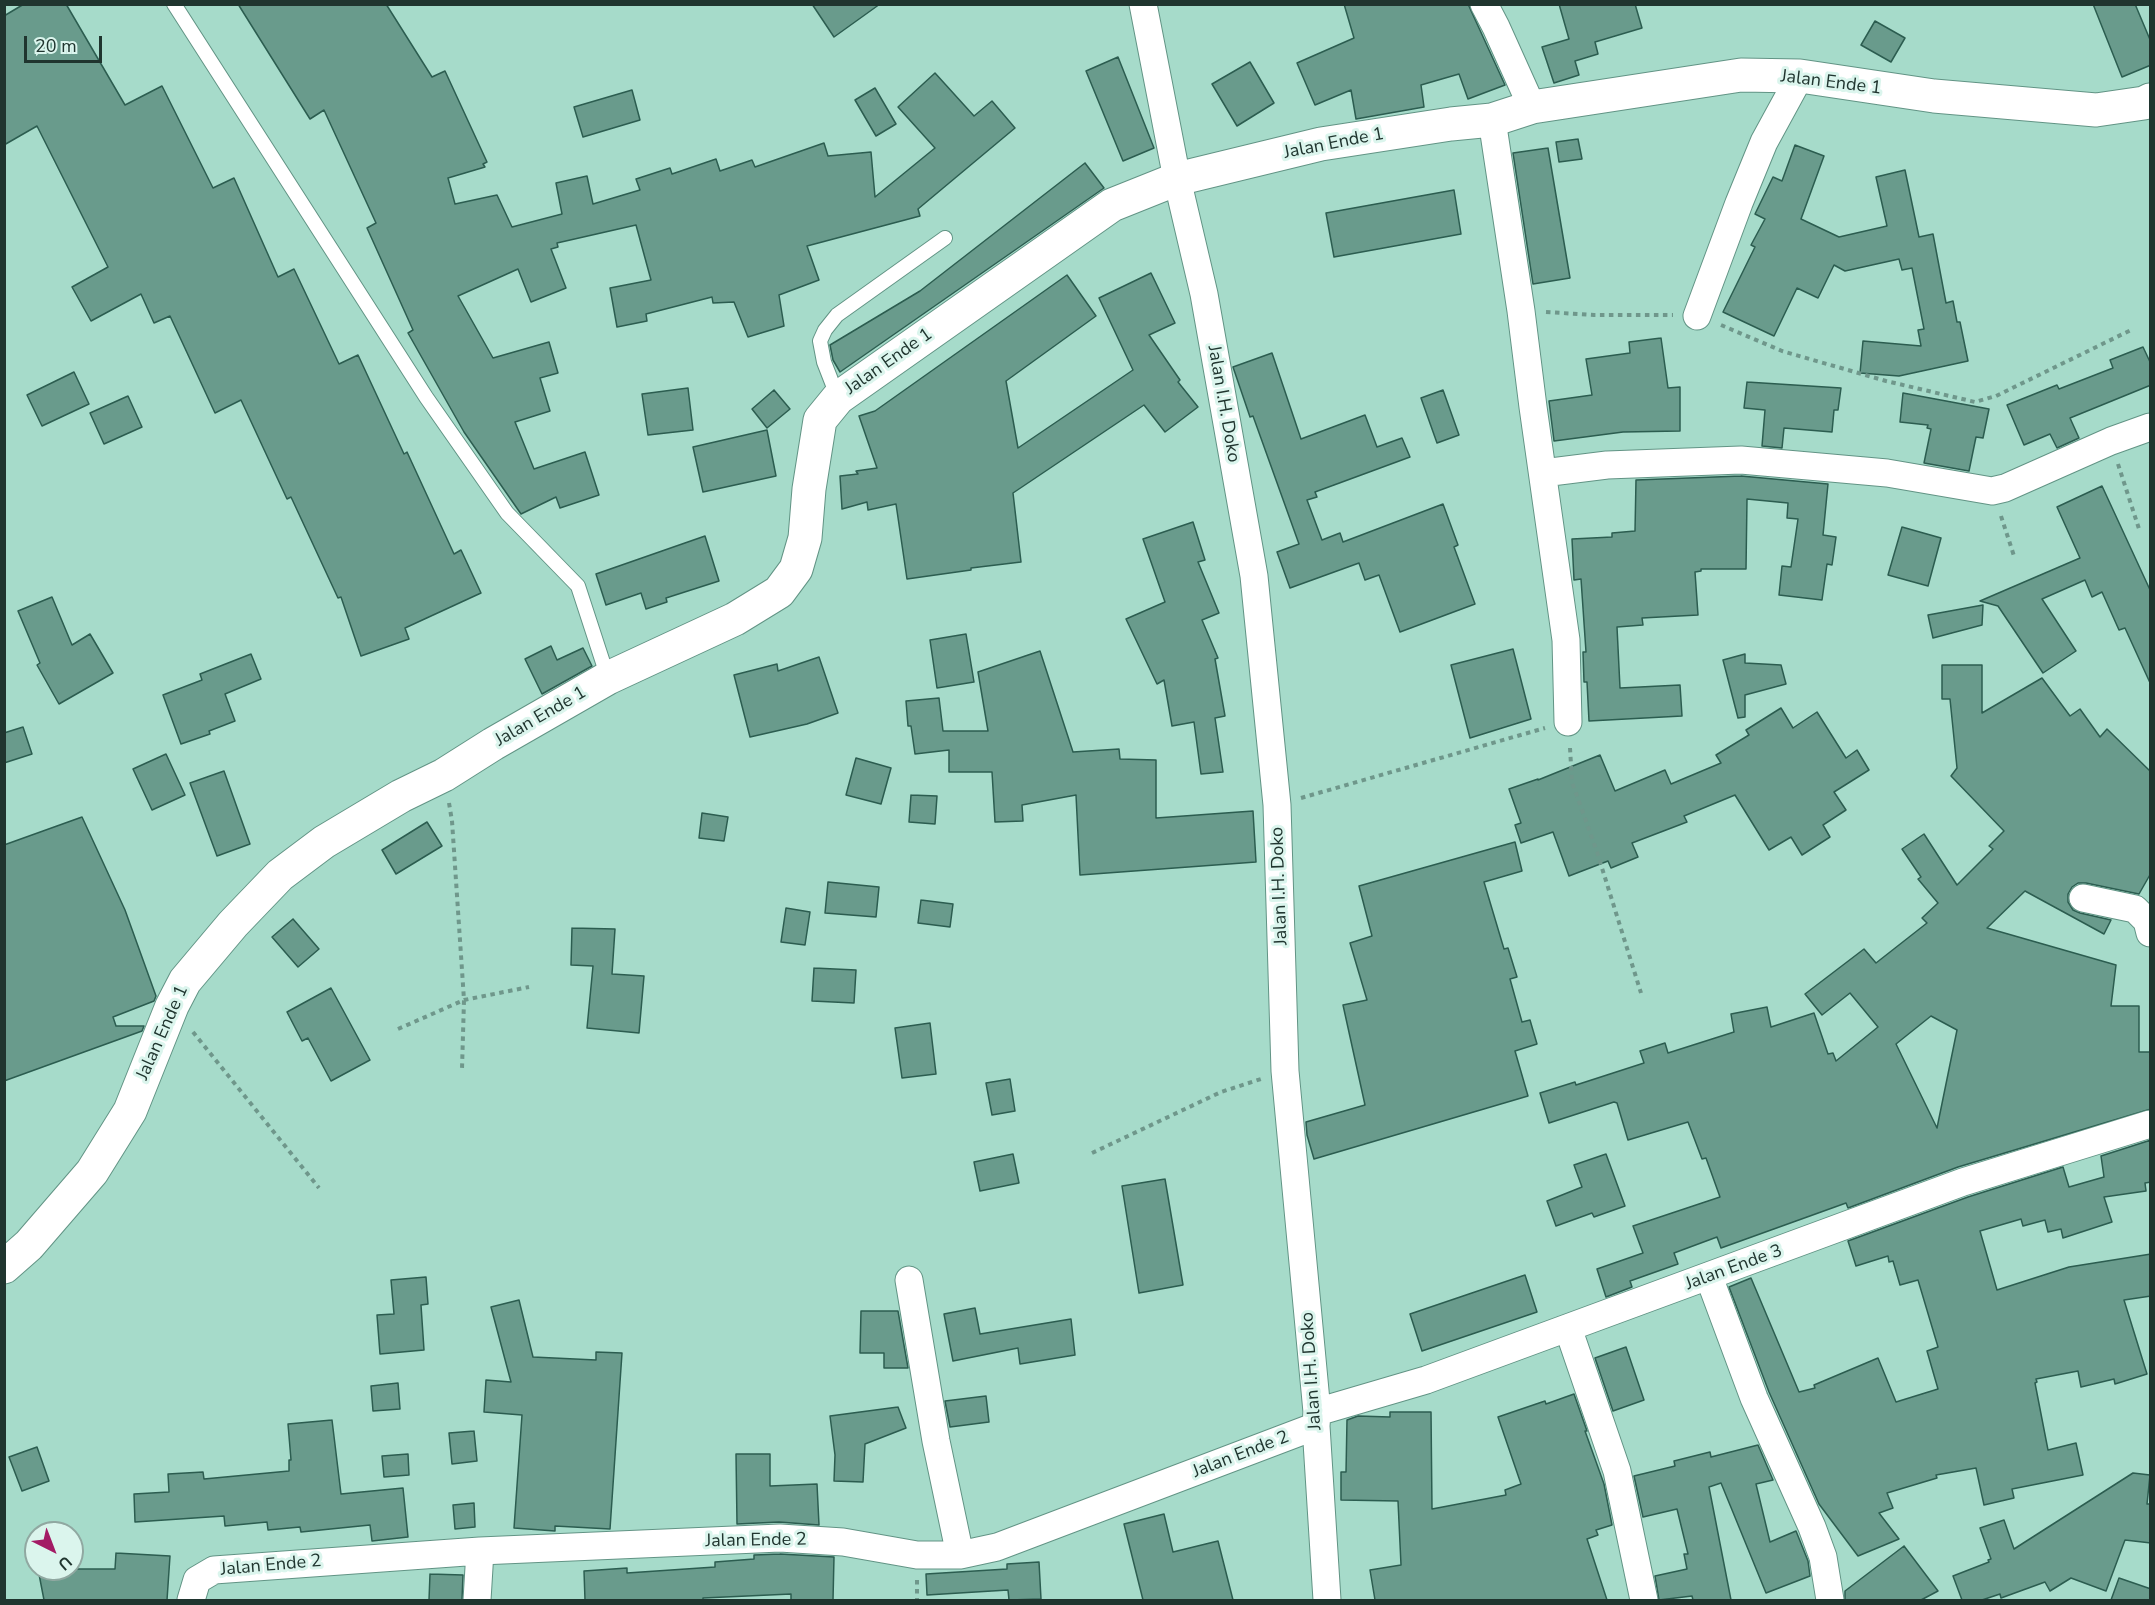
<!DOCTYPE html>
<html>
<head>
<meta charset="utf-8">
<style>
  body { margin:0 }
  #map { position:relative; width:2155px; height:1605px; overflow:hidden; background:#a6dbca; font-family:"Nunito Sans",sans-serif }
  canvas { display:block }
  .frame { position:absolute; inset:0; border:6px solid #20352f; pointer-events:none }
  .north { position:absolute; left:24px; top:1521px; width:60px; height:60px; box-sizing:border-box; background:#dbf5ed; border:2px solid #90a8a1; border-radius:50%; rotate:138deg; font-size:16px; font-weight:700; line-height:24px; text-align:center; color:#20352f }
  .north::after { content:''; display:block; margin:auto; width:21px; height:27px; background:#a31b65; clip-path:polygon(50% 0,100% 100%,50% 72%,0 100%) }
  .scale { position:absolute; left:24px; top:36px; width:78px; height:27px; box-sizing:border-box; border:3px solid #20352f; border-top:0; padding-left:8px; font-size:18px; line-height:21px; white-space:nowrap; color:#20352f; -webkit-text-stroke:4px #dbf5ed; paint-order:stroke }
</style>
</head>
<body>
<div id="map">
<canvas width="2155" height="1605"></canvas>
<div class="frame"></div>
<div class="north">U</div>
<div class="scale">20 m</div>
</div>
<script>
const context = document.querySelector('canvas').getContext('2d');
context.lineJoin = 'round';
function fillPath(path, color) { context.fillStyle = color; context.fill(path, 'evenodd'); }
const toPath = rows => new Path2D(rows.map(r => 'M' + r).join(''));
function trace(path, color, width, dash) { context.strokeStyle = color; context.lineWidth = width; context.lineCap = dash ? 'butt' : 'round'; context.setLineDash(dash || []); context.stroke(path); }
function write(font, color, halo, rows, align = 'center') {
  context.font = font + ' "Nunito Sans",sans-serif'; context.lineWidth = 6; context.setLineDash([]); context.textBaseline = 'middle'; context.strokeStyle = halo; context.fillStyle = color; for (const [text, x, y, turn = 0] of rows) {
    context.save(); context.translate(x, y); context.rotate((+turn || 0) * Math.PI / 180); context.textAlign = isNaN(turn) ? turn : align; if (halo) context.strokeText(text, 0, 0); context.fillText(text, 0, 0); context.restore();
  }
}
const building = toPath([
  [24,4,66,4,125,105,162,86,213,188,234,178,278,277,294,269,339,364,358,355,404,454,407,452,454,554,461,550,481,593,405,628,409,639,361,656,341,597,338,598,291,497,287,499,241,400,215,413,170,316,154,323,141,294,91,321,72,287,108,267,37,126,4,145,4,16,24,4],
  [238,4,386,4,432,77,445,71,487,162,483,164,485,167,448,178,455,204,497,195,512,227,562,214,556,183,587,176,593,204,640,190,636,179,670,168,672,174,716,159,720,171,752,160,755,167,824,143,828,156,871,152,875,197,935,148,898,107,935,73,974,116,992,101,1015,128,918,209,920,216,807,246,819,280,779,295,784,326,748,337,734,302,713,303,712,297,646,314,647,321,617,327,610,288,651,280,636,225,557,243,558,247,551,249,566,288,531,302,518,269,458,296,493,358,549,342,558,373,540,378,550,411,515,422,534,469,585,452,599,495,560,508,556,497,521,514,464,432,408,333,413,330,367,228,376,223,324,110,310,119,238,4],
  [812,4,880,4,834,37,812,4],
  [1344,4,1468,4,1505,85,1468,99,1459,74,1421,85,1424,107,1356,119,1351,90,1315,105,1297,63,1354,38,1344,4],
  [1559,4,1635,4,1642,28,1595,42,1598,54,1575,61,1579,75,1554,83,1542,47,1569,39,1559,4],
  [2093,4,2135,4,2151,42,2151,65,2122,77,2093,4],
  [1875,21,1905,38,1891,62,1861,45,1875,21],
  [1118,57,1154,148,1123,161,1086,71,1118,57],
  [1250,62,1274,103,1237,126,1212,84,1250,62],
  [875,88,896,124,876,136,855,100,875,88],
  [632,90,640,120,583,137,574,107,632,90],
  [1578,139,1582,159,1559,162,1556,142,1578,139],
  [1795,145,1824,156,1801,219,1839,237,1887,226,1876,177,1905,170,1919,237,1933,234,1946,303,1953,301,1957,322,1960,322,1968,361,1899,376,1860,373,1863,341,1921,346,1918,330,1924,329,1912,268,1902,270,1899,259,1845,271,1834,265,1818,298,1797,288,1774,336,1723,312,1755,247,1751,245,1765,219,1755,214,1773,177,1782,181,1795,145],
  [1548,148,1570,278,1533,284,1513,153,1548,148],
  [1085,163,1104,188,840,372,833,360,830,345,920,291,1085,163],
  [1454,190,1461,234,1334,257,1326,213,1454,190],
  [1151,273,1175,323,1149,335,1180,380,1178,382,1198,407,1165,432,1144,405,1013,493,1021,562,971,568,971,570,907,579,896,504,868,510,867,502,842,509,840,476,858,474,856,471,877,468,859,416,875,411,1067,275,1096,316,1006,381,1018,448,1133,370,1099,298,1151,273],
  [1661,338,1668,388,1680,387,1680,431,1623,432,1554,441,1549,401,1592,395,1586,359,1630,353,1629,342,1661,338],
  [2143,347,2151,364,2151,385,2070,418,2079,438,2057,448,2050,434,2024,445,2007,405,2057,385,2059,389,2113,368,2110,360,2143,347],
  [1272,353,1301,439,1365,415,1377,447,1402,438,1410,457,1315,492,1317,497,1307,500,1322,540,1340,533,1343,542,1443,504,1458,545,1454,547,1475,604,1400,632,1379,575,1365,580,1359,563,1290,588,1277,552,1299,544,1253,416,1250,417,1233,367,1272,353],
  [74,372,89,404,42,426,27,395,74,372],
  [1747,382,1841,388,1838,410,1834,410,1832,432,1784,428,1782,448,1762,446,1765,410,1744,408,1747,382],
  [688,388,693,430,648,435,642,394,688,388],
  [774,390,790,409,767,428,752,409,774,390],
  [1443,390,1459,435,1437,443,1421,398,1443,390],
  [1903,393,1989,409,1983,438,1976,437,1969,471,1924,463,1931,429,1927,428,1928,425,1900,422,1903,393],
  [128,396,142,427,104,444,90,413,128,396],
  [767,430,776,476,703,492,693,447,767,430],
  [1741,476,1828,484,1823,535,1836,537,1832,565,1827,564,1822,600,1779,595,1782,566,1791,567,1798,519,1787,518,1788,503,1747,499,1746,569,1701,569,1701,571,1695,572,1698,615,1642,618,1643,625,1617,627,1620,688,1680,685,1682,716,1589,721,1587,682,1584,682,1583,652,1586,652,1581,579,1574,580,1572,539,1612,537,1612,533,1635,531,1636,480,1741,476],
  [2102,486,2151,592,2151,685,2125,628,2119,630,2102,592,2092,597,2085,580,2042,599,2076,651,2043,673,1998,606,1980,601,2080,558,2057,507,2102,486],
  [1193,522,1205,560,1198,562,1219,613,1202,620,1218,658,1215,659,1225,716,1215,718,1223,772,1201,774,1194,722,1172,726,1164,680,1157,684,1126,619,1165,602,1143,539,1193,522],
  [1902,527,1941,538,1928,586,1888,575,1902,527],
  [705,536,719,581,666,598,667,602,646,609,641,593,606,605,596,574,705,536],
  [52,597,72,645,90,634,113,673,59,704,37,665,40,663,18,611,52,597],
  [1983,605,1982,625,1933,638,1928,615,1983,605],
  [966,634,974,682,937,688,930,640,966,634],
  [551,646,557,660,583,648,592,666,542,694,525,659,551,646],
  [1513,649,1531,719,1470,738,1451,665,1513,649],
  [1040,651,1073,752,1119,749,1120,759,1156,760,1156,818,1253,811,1256,862,1080,875,1076,795,1022,805,1023,821,995,822,992,772,949,772,949,750,915,754,911,726,908,726,906,701,939,698,943,731,988,731,978,672,1040,651],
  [251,654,261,679,225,694,235,721,209,731,210,734,181,744,163,695,202,680,200,674,251,654],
  [1745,654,1745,663,1781,665,1786,684,1745,695,1745,717,1738,718,1723,660,1745,654],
  [819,657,838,713,807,724,750,737,734,675,777,664,778,671,819,657],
  [1942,665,1982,665,1982,713,2042,678,2070,716,2080,709,2100,737,2107,729,2151,772,2151,873,2139,894,2086,883,2078,883,2072,887,2068,894,2068,902,2073,910,2080,913,2111,920,2104,934,2025,891,1987,928,2116,965,2111,1006,2139,1006,2139,1052,2151,1052,2151,1109,1958,1167,1848,1208,1846,1203,1721,1248,1717,1237,1674,1253,1678,1264,1630,1281,1632,1287,1606,1297,1597,1269,1643,1253,1633,1226,1720,1197,1706,1158,1702,1159,1688,1122,1628,1140,1617,1103,1614,1102,1549,1123,1540,1093,1575,1082,1576,1085,1644,1063,1640,1051,1665,1043,1668,1053,1734,1032,1731,1014,1767,1007,1771,1027,1814,1013,1828,1054,1833,1053,1836,1061,1878,1027,1850,993,1822,1015,1805,994,1864,949,1876,963,1927,923,1922,918,1938,903,1918,879,1921,877,1902,849,1924,834,1957,885,1993,849,1989,846,2004,831,1951,776,1957,768,1950,699,1942,699,1942,665],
  [1931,1016,1957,1030,1937,1128,1896,1044,1931,1016],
  [1781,708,1793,728,1817,712,1846,758,1857,750,1869,770,1834,792,1846,810,1823,825,1830,837,1802,855,1791,837,1769,850,1735,795,1684,816,1687,822,1632,843,1638,857,1611,868,1608,861,1569,876,1553,832,1521,843,1515,825,1521,823,1509,789,1538,779,1538,780,1600,755,1615,791,1665,770,1671,784,1721,763,1716,755,1749,735,1746,730,1781,708],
  [23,727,32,754,4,763,4,733,23,727],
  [166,754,185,795,152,810,133,769,166,754],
  [856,758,891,768,881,804,846,795,856,758],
  [224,771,250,844,217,856,190,783,224,771],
  [911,795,937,796,935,824,909,822,911,795],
  [702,813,728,817,724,841,699,838,702,813],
  [82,817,125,910,156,996,154,1001,113,1017,116,1026,144,1026,142,1031,4,1081,4,845,82,817],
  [427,822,442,846,396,874,382,850,427,822],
  [1515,842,1522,871,1484,882,1504,949,1508,948,1517,977,1510,979,1522,1022,1530,1020,1537,1044,1515,1051,1528,1096,1314,1159,1307,1135,1306,1122,1365,1105,1343,1005,1367,1000,1350,943,1372,936,1359,886,1515,842],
  [828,882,879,887,876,917,825,913,828,882],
  [921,900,953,904,950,927,918,923,921,900],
  [786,908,810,912,805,945,781,942,786,908],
  [293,919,319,949,298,967,272,937,293,919],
  [572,928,615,929,612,974,644,976,639,1033,587,1028,593,966,571,965,572,928],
  [814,968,856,970,854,1003,812,1001,814,968],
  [331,988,370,1060,331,1081,308,1038,302,1041,287,1012,331,988],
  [930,1023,936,1074,902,1078,895,1028,930,1023],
  [1010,1079,1015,1111,992,1115,986,1083,1010,1079],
  [2151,1140,2151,1182,2145,1183,2146,1191,2104,1197,2112,1222,2063,1238,2061,1229,2048,1232,2045,1220,2023,1226,2021,1219,1980,1231,1997,1290,2069,1267,2151,1254,2151,1296,2124,1300,2147,1374,2115,1384,2114,1379,2081,1387,2078,1371,2036,1379,2037,1382,2035,1383,2048,1450,2076,1443,2083,1475,2012,1489,2014,1498,1984,1505,1976,1468,1936,1475,1937,1478,1887,1493,1893,1508,1879,1513,1899,1539,1858,1556,1819,1504,1769,1392,1729,1287,1751,1278,1799,1392,1815,1388,1814,1385,1878,1358,1896,1402,1938,1389,1927,1351,1938,1347,1918,1280,1900,1285,1893,1261,1889,1262,1888,1256,1856,1266,1848,1241,1968,1197,2063,1167,2069,1187,2104,1177,2101,1156,2151,1140],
  [1013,1154,1019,1183,980,1191,974,1162,1013,1154],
  [1606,1154,1625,1206,1594,1217,1592,1213,1556,1226,1547,1201,1582,1187,1574,1165,1606,1154],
  [1165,1179,1183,1285,1139,1293,1122,1186,1165,1179],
  [1525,1275,1537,1312,1422,1351,1410,1314,1525,1275],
  [426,1277,428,1304,421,1305,424,1350,380,1354,377,1315,394,1314,391,1280,426,1277],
  [519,1300,533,1357,596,1360,596,1352,622,1353,610,1529,555,1526,555,1531,514,1528,522,1415,484,1412,486,1380,511,1382,491,1307,519,1300],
  [975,1308,980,1334,1071,1319,1075,1355,1020,1364,1018,1348,953,1361,944,1314,975,1308],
  [861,1311,898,1311,908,1368,884,1368,884,1353,860,1353,861,1311],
  [1626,1347,1644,1400,1613,1411,1595,1358,1626,1347],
  [398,1383,400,1409,373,1411,371,1386,398,1383],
  [1574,1394,1587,1431,1585,1431,1604,1484,1612,1525,1596,1530,1598,1535,1587,1539,1607,1600,1375,1600,1370,1570,1401,1565,1398,1501,1341,1500,1341,1472,1346,1472,1347,1420,1358,1416,1390,1417,1390,1412,1431,1412,1432,1509,1506,1495,1505,1490,1521,1484,1498,1417,1545,1401,1546,1404,1574,1394],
  [986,1396,989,1422,950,1427,945,1401,986,1396],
  [898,1407,906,1428,865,1444,863,1482,834,1481,835,1455,830,1416,898,1407],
  [332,1420,341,1494,403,1488,408,1537,372,1541,370,1525,301,1532,300,1527,268,1530,267,1522,225,1526,224,1516,135,1522,134,1494,169,1492,168,1474,203,1472,204,1479,289,1471,289,1460,291,1460,288,1424,332,1420],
  [474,1431,477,1461,452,1464,449,1433,474,1431],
  [1758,1445,1773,1480,1756,1484,1770,1542,1796,1531,1808,1561,1810,1576,1766,1593,1721,1483,1709,1487,1731,1600,1693,1600,1692,1596,1659,1600,1655,1576,1687,1569,1684,1554,1688,1554,1677,1509,1643,1517,1634,1476,1675,1466,1674,1461,1710,1452,1711,1457,1758,1445],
  [37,1447,49,1481,22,1491,9,1457,37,1447],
  [408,1454,409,1475,384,1477,382,1456,408,1454],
  [736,1454,770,1454,770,1486,817,1484,819,1525,779,1522,737,1524,736,1454],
  [2133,1473,2150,1475,2147,1504,2151,1504,2151,1543,2125,1540,2106,1591,2071,1578,2050,1591,2045,1582,2001,1598,2000,1594,1982,1600,1962,1600,1953,1576,1989,1562,1988,1560,1991,1559,1980,1528,2004,1520,2014,1549,2133,1473],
  [474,1503,475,1527,455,1529,453,1505,474,1503],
  [1164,1514,1173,1552,1218,1541,1233,1600,1143,1600,1124,1524,1164,1514],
  [1904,1546,1938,1591,1921,1600,1845,1600,1845,1591,1904,1546],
  [116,1553,170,1556,167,1600,44,1600,38,1569,72,1569,72,1564,73,1569,115,1569,116,1553],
  [780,1554,834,1557,833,1600,791,1600,791,1594,703,1598,703,1600,585,1600,584,1571,627,1568,627,1573,715,1567,715,1562,754,1559,754,1555,780,1554],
  [1039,1562,1041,1599,1009,1600,1008,1590,927,1595,926,1574,1007,1569,1007,1564,1039,1562],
  [430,1574,463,1575,462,1600,429,1600,430,1574],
  [2119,1578,2151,1589,2151,1600,2111,1600,2119,1578]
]);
fillPath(building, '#699b8c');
trace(building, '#2c5d50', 1.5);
const lane = toPath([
  [174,4,426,397,507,513,578,586,608,678],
  [838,398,824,362,820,341,825,330,837,315,945,238]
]);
const street = toPath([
  [1143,4,1177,179,1204,294,1254,576,1277,805,1285,1071,1317,1412,1316,1426,1327,1600],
  [1484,4,1496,27,1532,107],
  [1492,120,1521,311,1533,407,1566,640,1568,722],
  [1697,316,1739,203,1764,142,1800,76],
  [1543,473,1607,465,1741,460,1887,473,1992,491,2005,488,2111,441,2150,427],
  [2083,898,2135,909,2147,921,2150,933],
  [1709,1277,1754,1398,1812,1527,1823,1557,1830,1600],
  [909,1280,936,1441,960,1555],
  [1568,1328,1617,1471,1644,1600],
  [1317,1412,1426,1380,1963,1182,2150,1124],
  [191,1600,197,1580,214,1570,480,1551,780,1538,843,1542,917,1555,960,1555,997,1547,1316,1426],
  [477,1600,480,1551]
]);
const secondary = toPath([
  [4,1267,29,1245,92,1172,130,1111,172,1006,185,981,233,924,280,875,324,842,401,796,444,775,493,744,608,678,735,619,779,592,796,569,805,538,809,489,820,420,838,398,1112,205,1177,179,1321,144,1451,124,1492,120,1532,107,1741,75,1800,76,1934,96,2096,110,2144,103,2150,100]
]);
trace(lane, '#629485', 16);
trace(street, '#629485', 29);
trace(secondary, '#629485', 35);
trace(toPath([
  [1546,312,1594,315,1673,315],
  [1721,325,1782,351,1886,381,1975,402,1996,396,2131,330],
  [2118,464,2140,532],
  [2001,516,2014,556],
  [1570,748,1572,782,1597,852,1641,993],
  [1301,798,1545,728],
  [449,803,452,821,464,1000,462,1069],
  [398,1029,464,1000,529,987],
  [193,1032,319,1188],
  [1092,1153,1221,1092,1261,1079],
  [917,1580,917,1600]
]), '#6f978b', 4, [4.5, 4.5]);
trace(lane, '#fff', 14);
trace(street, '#fff', 27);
trace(secondary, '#fff', 33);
write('18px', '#20352f', '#dbf5ed', [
  ["Jalan Ende 1",1831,83,7],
  ["Jalan Ende 1",1334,144,-11],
  ["Jalan Ende 1",889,362,-35],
  ["Jalan I.H. Doko",1223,404,80],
  ["Jalan Ende 1",541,717,-30],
  ["Jalan I.H. Doko",1280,886,-92],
  ["Jalan Ende 1",163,1033,-66],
  ["Jalan Ende 3",1734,1268,-20],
  ["Jalan I.H. Doko",1312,1371,-94],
  ["Jalan Ende 2",1241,1455,-21],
  ["Jalan Ende 2",756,1541,-1],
  ["Jalan Ende 2",271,1566,-5]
]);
</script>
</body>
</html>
